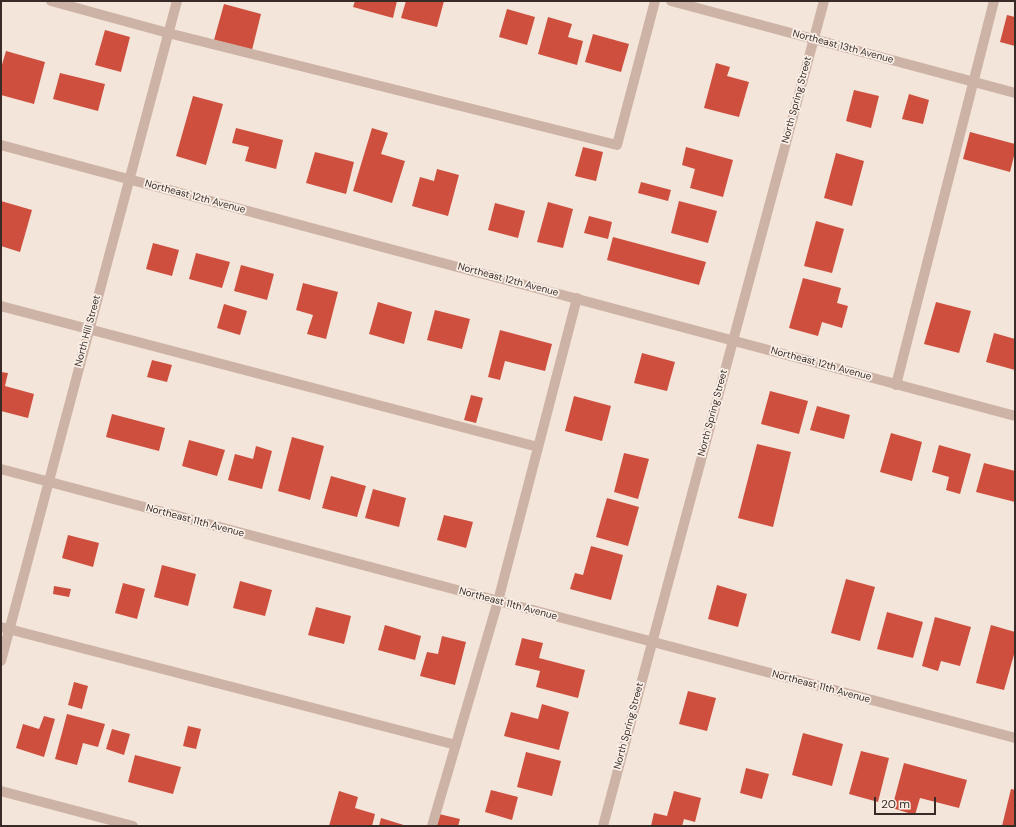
<!DOCTYPE html>
<html>
<head>
<meta charset="utf-8">
<style>
  body { margin:0 }
  #map { position:relative; width:1016px; height:827px; overflow:hidden; background:#f4e5db; font-family:"DM Sans",sans-serif }
  canvas { display:block }
  .frame { position:absolute; inset:0; border:2px solid #382b27; pointer-events:none }
  .scale { position:absolute; left:874px; top:797px; width:62px; height:18px; box-sizing:border-box; border:2px solid #382b27; border-top:0; padding-left:5px; font-size:12px; line-height:14px; white-space:nowrap; color:#382b27; -webkit-text-stroke:3px #fbf0e8; paint-order:stroke }
</style>
</head>
<body>
<div id="map">
<canvas width="1016" height="827"></canvas>
<div class="frame"></div>
<div class="scale">20 m</div>
</div>
<script>
const context = document.querySelector('canvas').getContext('2d');
context.lineJoin = 'round';
function fillPath(path, color) { context.fillStyle = color; context.fill(path, 'evenodd'); }
const toPath = rows => new Path2D(rows.map(r => 'M' + r).join(''));
function trace(path, color, width, dash) { context.strokeStyle = color; context.lineWidth = width; context.lineCap = dash ? 'butt' : 'round'; context.setLineDash(dash || []); context.stroke(path); }
function write(font, color, halo, rows, align = 'center') {
  context.font = font + ' "DM Sans",sans-serif'; context.lineWidth = 3.5; context.setLineDash([]); context.textBaseline = 'middle'; context.strokeStyle = halo; context.fillStyle = color; for (const [text, x, y, turn = 0] of rows) {
    context.save(); context.translate(x, y); context.rotate((+turn || 0) * Math.PI / 180); context.textAlign = isNaN(turn) ? turn : align; if (halo) context.strokeText(text, 0, 0); context.fillText(text, 0, 0); context.restore();
  }
}
fillPath(toPath([
  [355,1,397,1,393,18,353,7],
  [406,1,444,1,437,27,401,18],
  [224,4,261,14,252,50,214,40],
  [507,9,535,17,527,45,499,37],
  [1007,15,1015,17,1015,46,1000,42],
  [548,17,572,24,568,37,583,41,577,65,538,54],
  [105,30,130,37,121,72,95,65],
  [593,34,629,44,621,72,585,62],
  [6,51,45,62,34,104,1,95,1,68],
  [716,63,730,67,727,76,749,82,739,117,704,108],
  [60,73,105,84,98,111,53,99],
  [854,90,879,96,871,128,846,121],
  [909,94,929,100,923,124,902,119],
  [193,96,223,104,206,165,176,156],
  [236,128,283,140,276,169,245,161,249,147,232,143],
  [372,128,388,133,381,154,405,161,392,203,353,191],
  [970,132,1015,144,1015,152,1010,172,963,159],
  [583,147,603,152,596,181,575,176],
  [686,147,733,160,723,197,690,188,695,169,682,165],
  [315,152,354,162,346,194,306,183],
  [836,153,864,161,852,206,824,198],
  [437,169,459,175,448,216,412,206,420,177,434,181],
  [641,182,671,190,668,201,638,193],
  [1,201,32,210,20,252,1,246],
  [679,201,717,211,708,243,671,233],
  [548,202,573,209,563,248,537,242],
  [495,203,525,211,518,238,488,230],
  [589,216,612,222,608,239,584,233],
  [816,221,844,229,832,273,804,266],
  [613,237,706,262,699,285,607,260],
  [153,243,179,250,172,276,146,269],
  [196,253,230,262,222,288,189,279],
  [241,265,274,274,267,300,234,291],
  [803,278,841,288,837,303,848,306,842,328,822,322,818,336,789,328],
  [303,283,338,292,326,339,307,334,313,315,296,310],
  [378,302,412,312,404,344,369,334],
  [936,302,971,311,959,353,924,344],
  [224,304,247,311,240,335,217,328],
  [435,310,470,319,462,349,427,340],
  [500,330,552,344,545,371,505,361,500,380,488,377],
  [994,333,1015,339,1015,370,986,362],
  [642,353,675,362,667,391,634,383],
  [152,360,172,365,167,382,147,377],
  [1,372,8,373,5,386,34,394,28,418,1,411],
  [770,391,808,401,799,434,761,424],
  [471,395,483,398,476,423,464,420],
  [574,396,611,406,602,441,565,431],
  [817,406,850,415,844,439,810,430],
  [112,414,165,428,159,451,106,437],
  [891,433,922,442,912,481,880,472],
  [292,437,324,446,310,500,278,491],
  [189,440,225,450,217,476,182,466],
  [757,444,791,452,773,527,738,518],
  [939,445,971,454,960,494,946,490,949,477,932,472],
  [256,446,272,451,262,489,228,480,235,454,253,459],
  [624,453,649,459,638,499,614,492],
  [984,463,1015,471,1015,502,976,492],
  [331,476,366,486,357,517,322,508],
  [373,489,406,498,399,527,365,518],
  [607,498,639,507,628,546,596,537],
  [444,515,473,522,466,548,437,540],
  [68,535,99,543,93,567,62,558],
  [591,546,623,555,611,600,570,589,575,573,583,575],
  [162,565,196,574,188,606,154,597],
  [846,579,875,587,860,641,831,633],
  [240,581,272,590,265,616,233,608],
  [123,583,145,589,137,619,115,613],
  [717,585,747,594,738,627,708,619],
  [54,586,71,589,69,597,53,594],
  [316,607,351,616,344,644,308,635],
  [887,612,923,622,913,658,877,649],
  [935,617,971,627,960,666,941,661,938,671,922,666],
  [385,625,421,636,415,660,378,650],
  [991,625,1015,632,1015,651,1004,690,976,683],
  [442,636,466,642,455,685,420,676,427,652,438,654],
  [522,638,543,643,539,658,585,670,578,698,536,687,540,671,515,665],
  [74,682,88,686,82,709,68,705],
  [688,691,716,698,707,731,679,724],
  [542,704,569,712,559,750,504,736,511,712,538,719],
  [67,714,105,724,98,747,83,743,77,765,55,759],
  [44,716,55,719,44,757,16,748,23,724,39,729],
  [188,726,201,729,196,749,183,746],
  [112,729,130,734,124,755,106,749],
  [803,733,843,744,832,786,792,775],
  [861,751,889,758,878,802,849,794],
  [526,752,561,761,552,796,517,787],
  [135,755,181,767,173,794,128,782],
  [904,763,967,780,959,808,920,798,915,815,892,808],
  [746,768,769,774,762,799,740,793],
  [1011,789,1015,790,1015,826,1002,826],
  [491,790,518,797,512,820,485,812],
  [339,791,358,797,355,808,375,814,372,826,329,826],
  [674,791,701,798,695,822,684,819,682,826,651,826,654,813,667,816],
  [439,814,460,819,458,826,435,826],
  [381,818,407,826,379,826]
]), '#ce4f3e');
trace(toPath([
  [51,1,168,33,617,145,655,1],
  [1,306,538,447],
  [896,385,994,1],
  [1,627,456,745],
  [432,826,498,601,577,298]
]), '#cdb3a6', 10);
trace(toPath([
  [671,1,1015,93],
  [1,145,1015,416],
  [1,469,1015,738],
  [1,661,177,1],
  [1,791,133,826],
  [603,826,824,1]
]), '#cdb3a6', 10);
write('10px', '#382b27', '#fbf0e8', [
  ["Northeast 13th Avenue",843,47,15],
  ["North Spring Street",797,100,-75],
  ["Northeast 12th Avenue",195,197,15],
  ["Northeast 12th Avenue",508,280,15],
  ["North Hill Street",88,331,-75],
  ["Northeast 12th Avenue",821,364,15],
  ["North Spring Street",713,413,-75],
  ["Northeast 11th Avenue",195,521,15],
  ["Northeast 11th Avenue",508,604,15],
  ["Northeast 11th Avenue",821,687,15],
  ["North Spring Street",629,726,-75]
]);
</script>
</body>
</html>
